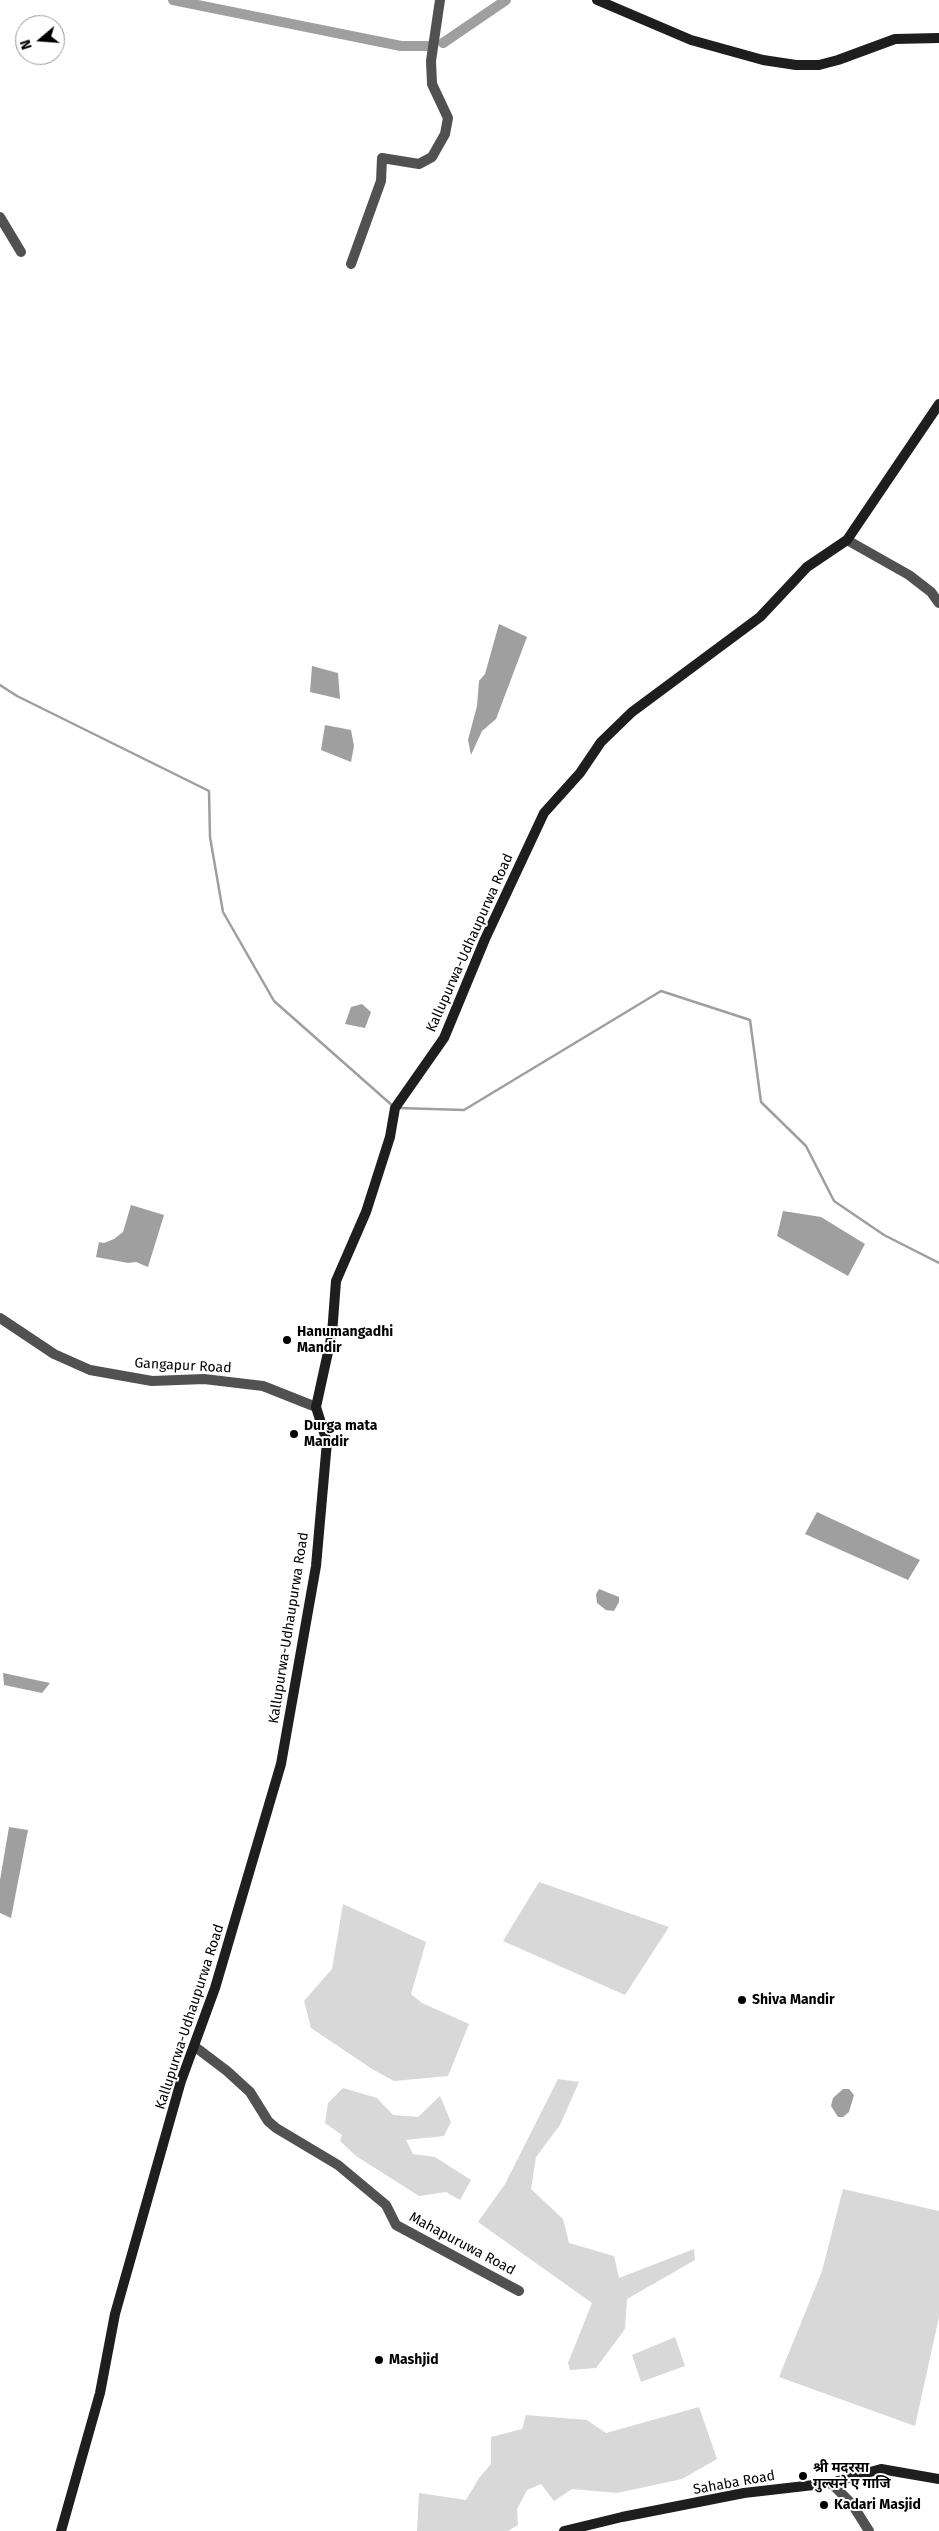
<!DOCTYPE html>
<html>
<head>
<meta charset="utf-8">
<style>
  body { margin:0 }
  #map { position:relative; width:939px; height:2531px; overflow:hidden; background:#fff; font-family:"Fira Sans",sans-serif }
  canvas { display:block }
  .north { position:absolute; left:15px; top:15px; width:50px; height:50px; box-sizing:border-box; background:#fff; border:1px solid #999; border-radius:50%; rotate:252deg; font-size:14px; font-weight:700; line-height:20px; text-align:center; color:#000 }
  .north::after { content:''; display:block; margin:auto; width:18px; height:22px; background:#000; clip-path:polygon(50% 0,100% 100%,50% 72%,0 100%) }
</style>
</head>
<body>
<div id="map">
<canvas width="939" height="2531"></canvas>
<div class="north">N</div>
</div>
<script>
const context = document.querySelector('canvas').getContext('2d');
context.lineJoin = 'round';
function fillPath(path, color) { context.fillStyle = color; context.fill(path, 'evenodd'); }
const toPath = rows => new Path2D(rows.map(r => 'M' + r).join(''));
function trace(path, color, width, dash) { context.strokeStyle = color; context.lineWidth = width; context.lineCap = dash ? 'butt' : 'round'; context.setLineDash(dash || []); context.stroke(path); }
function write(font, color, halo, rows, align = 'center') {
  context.font = font + ' "Fira Sans","Noto Sans Devanagari",sans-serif'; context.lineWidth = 4; context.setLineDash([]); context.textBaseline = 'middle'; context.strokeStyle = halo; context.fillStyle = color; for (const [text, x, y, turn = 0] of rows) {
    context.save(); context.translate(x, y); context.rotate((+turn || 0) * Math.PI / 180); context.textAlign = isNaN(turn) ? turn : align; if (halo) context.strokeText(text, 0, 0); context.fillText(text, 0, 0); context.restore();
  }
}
fillPath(toPath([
  [539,1882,669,1927,625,1995,503,1941],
  [343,1904,426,1942,411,1994,422,2003,469,2024,448,2076,394,2081,372,2069,311,2028,304,2001,332,1969],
  [558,2079,579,2082,560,2125,536,2157,531,2189,563,2219,569,2243,614,2256,619,2278,694,2249,695,2260,627,2299,625,2329,596,2368,570,2370,568,2363,592,2303,478,2222,505,2184],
  [343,2088,377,2098,393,2115,418,2117,440,2096,451,2122,444,2136,406,2140,413,2154,435,2157,471,2180,460,2200,446,2192,419,2196,356,2156,340,2141,342,2135,325,2123,328,2103],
  [843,2189,939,2211,939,2317,915,2426,779,2377,822,2271],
  [675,2337,685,2366,641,2382,632,2355],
  [699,2407,717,2459,682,2479,617,2493,572,2489,554,2501,541,2484,527,2490,517,2509,518,2525,508,2531,417,2531,419,2493,466,2500,479,2478,491,2464,491,2437,522,2429,526,2415,587,2420,606,2433]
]), '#d8d8d8');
fillPath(toPath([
  [499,624,527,637,496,719,482,731,471,755,468,740,477,706,479,681,485,674],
  [312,666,338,673,340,699,310,692],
  [325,725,351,730,354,746,351,762,321,750],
  [362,1004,371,1012,365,1028,345,1024,351,1007],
  [131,1205,164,1215,148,1267,136,1262,128,1263,96,1257,99,1242,104,1243,114,1239,123,1232],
  [783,1211,821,1217,865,1244,848,1276,777,1236],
  [817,1512,920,1560,908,1580,805,1534],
  [599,1589,619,1597,619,1602,614,1611,606,1610,597,1603,596,1594],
  [3,1673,50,1683,42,1693,4,1685],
  [9,1827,28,1830,11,1918,0,1913,0,1880],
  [843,2089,849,2089,854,2095,849,2112,843,2117,838,2117,831,2106,833,2098]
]), '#9f9f9f');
trace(toPath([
  [0,685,17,696,209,791,210,837,223,912,274,1001,394,1107],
  [399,1108,464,1110,661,991,750,1020,761,1102,806,1146,834,1201,884,1235,939,1263]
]), '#9f9f9f', 2.5);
trace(toPath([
  [173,0,401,46,430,46],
  [443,43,506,0]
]), '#9f9f9f', 10);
trace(toPath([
  [0,217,21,252],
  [351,264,381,181,382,158,419,164,432,157,445,134,448,118,432,84,431,61,440,0],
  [847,540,909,575,931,592,939,603],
  [0,1318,54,1354,90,1370,152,1381,204,1379,263,1386,316,1407],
  [194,2046,227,2071,250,2092,268,2121,276,2128,338,2165,386,2205,396,2225,519,2291],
  [831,2483,852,2504,869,2531]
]), '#515151', 10);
trace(toPath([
  [597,0,691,40,763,60,796,65,819,65,838,60,895,39,939,38],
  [61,2531,100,2393,115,2314,181,2081,215,1988,281,1764,316,1566,327,1442,316,1407,332,1334,336,1281,366,1212,390,1137,395,1108,444,1038,485,939,544,813,580,773,601,742,632,712,760,617,807,567,847,540,939,404],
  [564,2531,622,2517,744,2493,831,2483,881,2469,939,2479]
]), '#1e1e1e', 10);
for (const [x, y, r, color] of [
  [287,1340,5,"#000"],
  [294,1434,5,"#000"],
  [742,2000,5,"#000"],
  [379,2360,5,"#000"],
  [803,2476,5,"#000"],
  [824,2505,5,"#000"]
]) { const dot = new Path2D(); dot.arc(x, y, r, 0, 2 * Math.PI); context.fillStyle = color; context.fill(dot); trace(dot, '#fff', 2); }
write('14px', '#000', '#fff', [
  ["Kallupurwa-Udhaupurwa Road",470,943,-66],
  ["Gangapur Road",183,1366,3],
  ["Kallupurwa-Udhaupurwa Road",289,1628,-81],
  ["Kallupurwa-Udhaupurwa Road",190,2017,-72],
  ["Mahapuruwa Road",462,2244,28],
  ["Sahaba Road",734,2483,-10]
]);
write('bold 14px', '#000', '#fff', [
  ["Hanumangadhi",297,1332],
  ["Mandir",297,1348],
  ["Durga mata",304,1426],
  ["Mandir",304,1442],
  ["Shiva Mandir",752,2000],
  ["Mashjid",389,2360],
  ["श्री मदरसा",813,2468],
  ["गुल्सने ए गाजि",813,2484],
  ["Kadari Masjid",834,2505]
], 'left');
</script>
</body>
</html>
